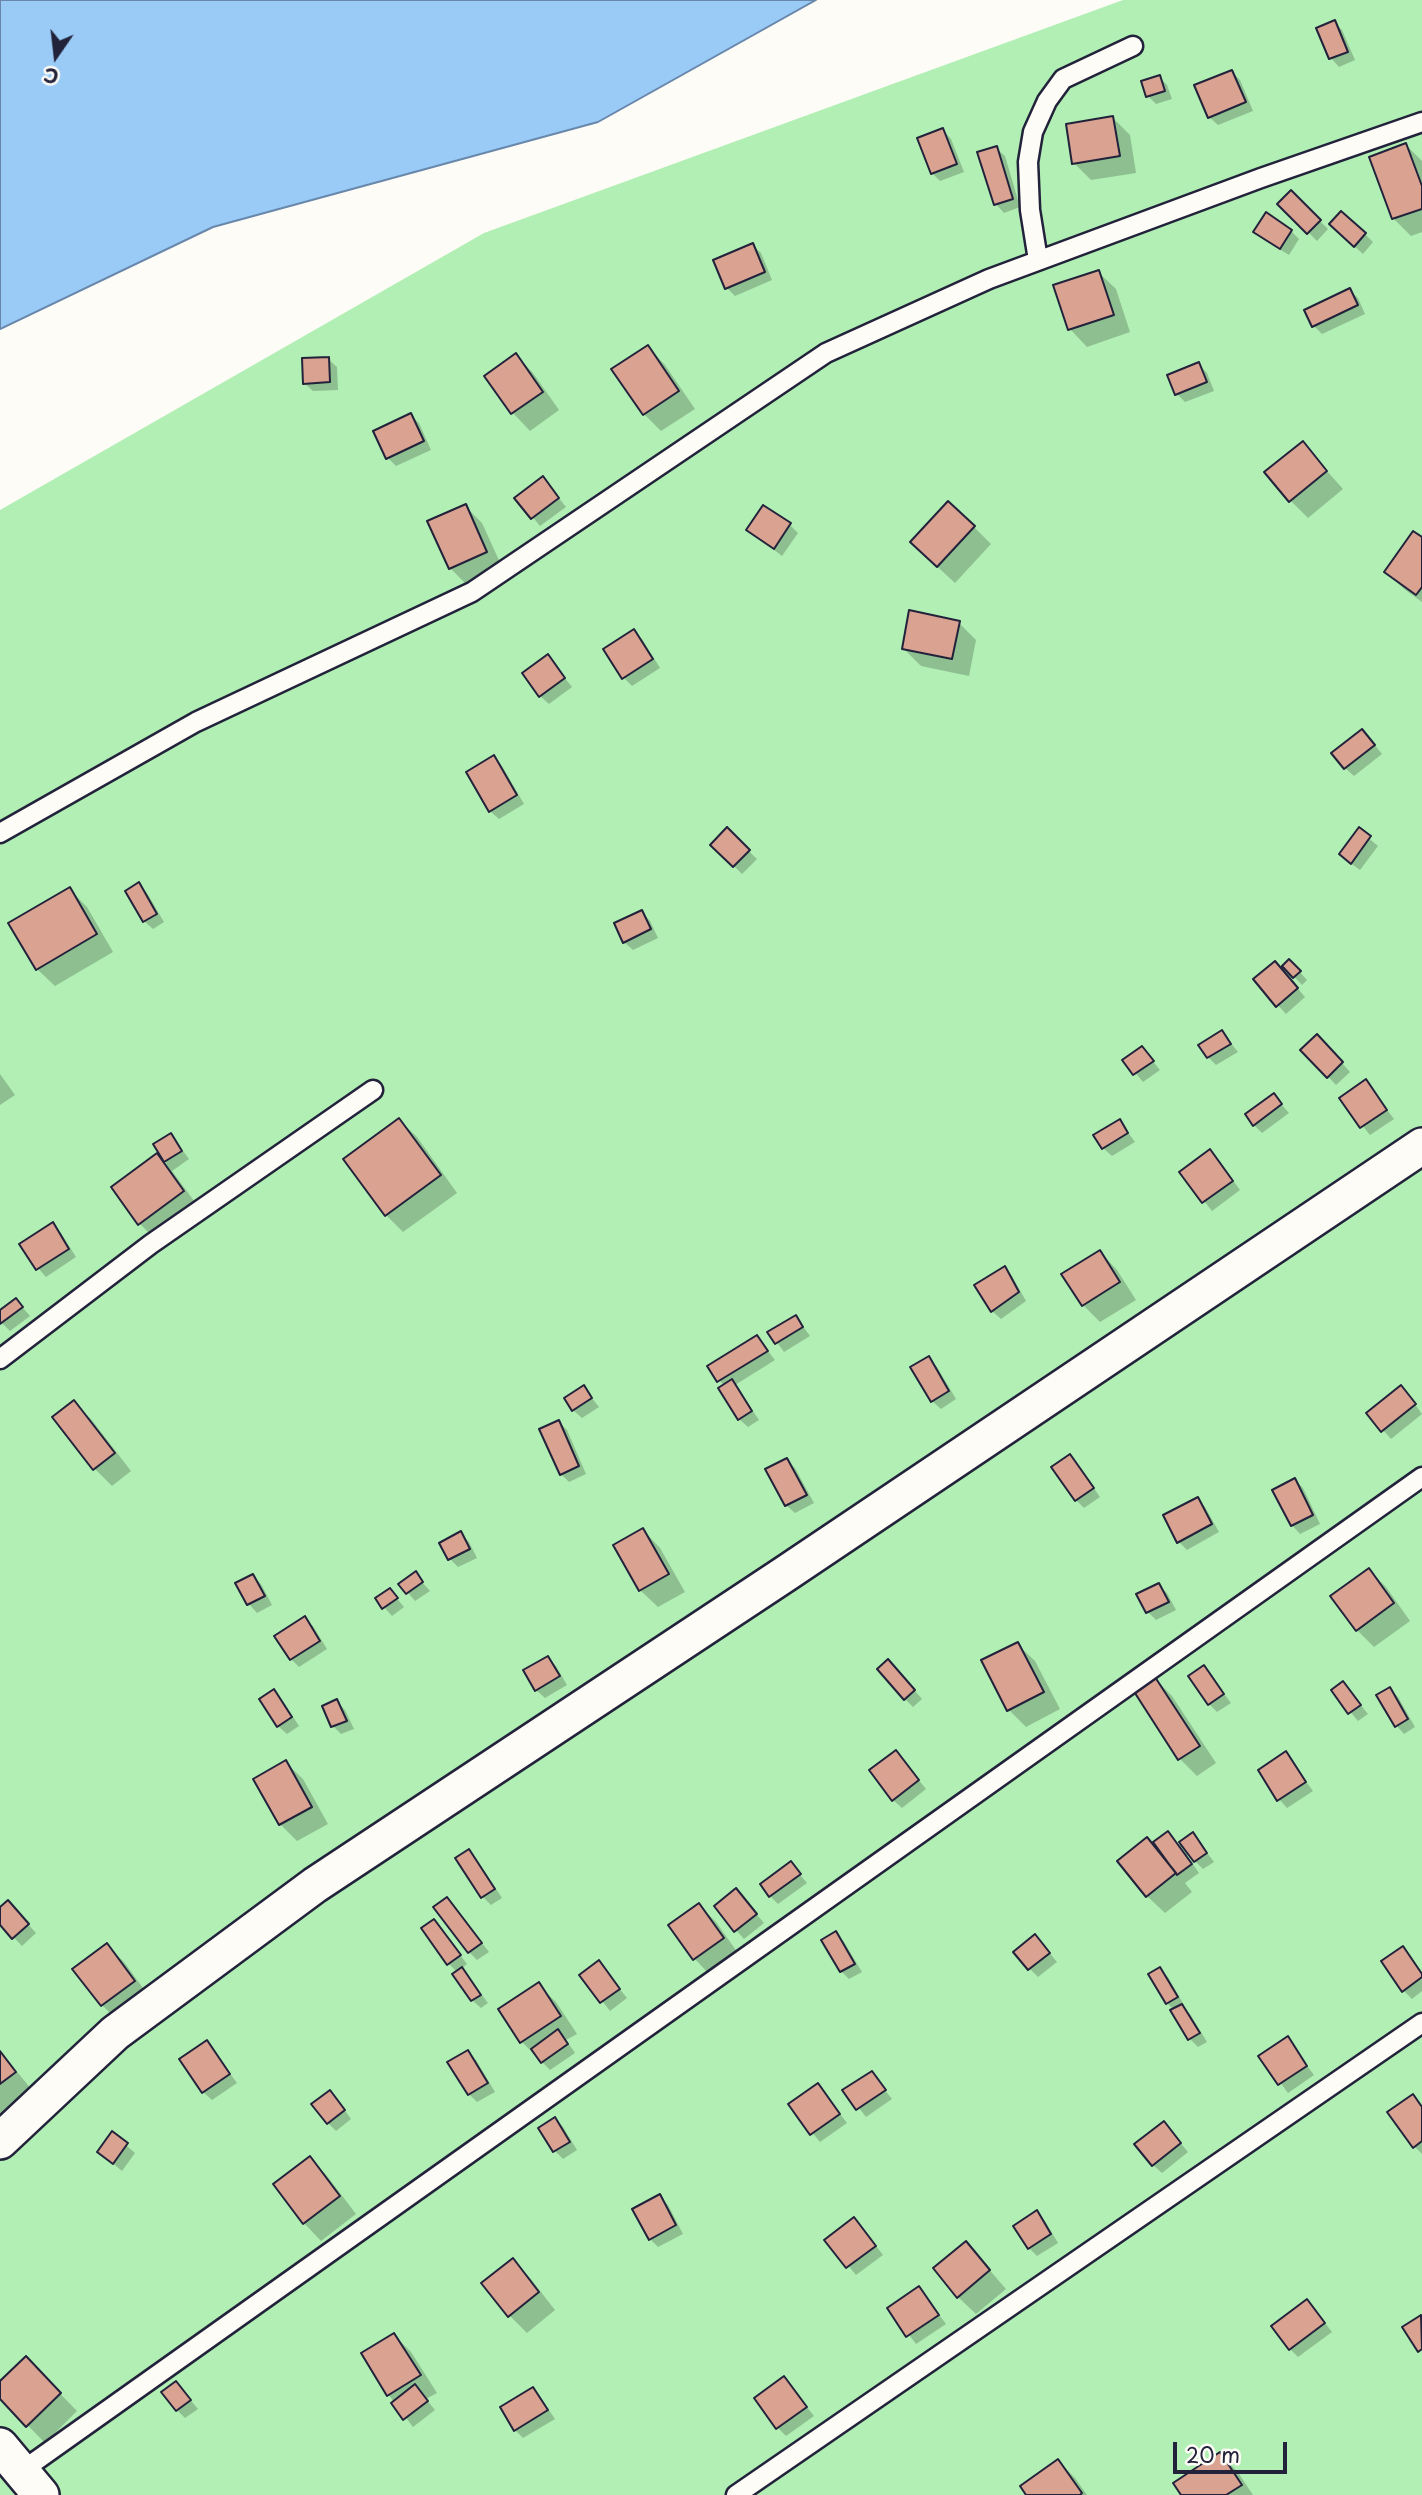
<!DOCTYPE html>
<html>
<head>
<meta charset="utf-8">
<style>
  body { margin:0 }
  #map { position:relative; width:1422px; height:2495px; overflow:hidden; background:#fdfcf7; font-family:"Playpen Sans",sans-serif }
  canvas { display:block }
  .north { position:absolute; left:21px; top:21px; width:70px; height:70px; -webkit-text-stroke:5px #fdfcf7; paint-order:stroke; rotate:194deg; font-size:19px; font-weight:700; line-height:28px; text-align:center; color:#22223b }
  .north::after { content:''; display:block; margin:auto; width:24px; height:32px; background:#22223b; clip-path:polygon(50% 0,100% 100%,50% 72%,0 100%) }
  .scale { position:absolute; left:1173px; top:2442px; width:114px; height:32px; box-sizing:border-box; border:4px solid #22223b; border-top:0; padding-left:9px; font-size:21px; line-height:24px; white-space:nowrap; color:#22223b; -webkit-text-stroke:5px #fdfcf7; paint-order:stroke }
</style>
</head>
<body>
<div id="map">
<canvas width="1422" height="2495"></canvas>
<div class="north">С</div>
<div class="scale">20 m</div>
</div>
<script>
const context = document.querySelector('canvas').getContext('2d');
context.lineJoin = 'round';
function fillPath(path, color) { context.fillStyle = color; context.fill(path, 'evenodd'); }
const toPath = rows => new Path2D(rows.map(r => 'M' + r).join(''));
function trace(path, color, width, dash) { context.strokeStyle = color; context.lineWidth = width; context.lineCap = dash ? 'butt' : 'round'; context.setLineDash(dash || []); context.stroke(path); }
fillPath(toPath([
  [1123,0,1422,0,1422,2495,0,2495,0,510,484,233]
]), '#b2efb4');
const water = toPath([
  [0,0,816,0,598,122,213,227,0,329,0,0]
]);
fillPath(water, '#99cbf6');
trace(water, '#6987ab', 2);
fillPath(toPath([
  [1334,22,1342,30,1355,60,1339,67,1331,58,1319,28],
  [1232,72,1240,80,1253,111,1218,125,1209,117],
  [1159,77,1167,85,1172,99,1156,104,1148,96],
  [1113,118,1130,135,1136,173,1091,180,1074,163],
  [943,130,951,139,964,172,940,181,932,173],
  [1406,145,1422,161,1422,232,1411,236,1393,218],
  [996,148,1005,156,1020,207,1004,213,996,204],
  [1291,193,1328,229,1317,241,1280,204],
  [1256,231,1291,231,1299,239,1289,255,1264,240],
  [1340,233,1365,234,1373,242,1363,254],
  [752,245,761,253,772,280,735,296,727,288],
  [1098,272,1116,289,1130,332,1087,347,1070,329],
  [1349,290,1358,298,1365,314,1322,334,1314,326],
  [648,347,665,365,695,409,661,431,644,414],
  [516,355,533,373,559,410,530,431,513,413,487,376],
  [328,359,337,367,338,390,313,391,304,383],
  [1198,364,1207,373,1214,391,1185,402,1177,394],
  [410,415,419,423,431,450,396,466,388,458],
  [1302,443,1343,489,1308,518,1291,501],
  [543,478,566,507,540,526,517,498],
  [465,506,482,523,503,569,467,585,450,568],
  [789,524,798,533,782,556,748,530],
  [974,527,991,544,955,583,929,559],
  [1422,539,1422,602,1404,589,1386,572],
  [959,623,976,640,969,676,921,666,903,648],
  [633,631,642,639,660,668,632,686,624,678,605,650],
  [547,656,572,687,549,704,540,696],
  [1370,739,1382,754,1354,776,1345,768],
  [494,757,502,766,524,804,499,819,490,811],
  [727,830,757,859,742,874,713,845],
  [1359,830,1378,846,1360,870,1349,862],
  [139,885,147,893,164,922,153,929,144,921],
  [69,889,87,907,113,952,55,986,37,969],
  [642,912,650,921,658,938,633,950,624,942],
  [1284,966,1297,969,1307,980,1302,985],
  [1283,971,1305,997,1286,1014,1255,980],
  [1222,1032,1238,1052,1216,1065,1208,1057],
  [1325,1044,1350,1072,1336,1085,1303,1050],
  [1142,1048,1160,1070,1143,1082,1125,1060],
  [0,1074,15,1095,0,1105],
  [1366,1082,1394,1119,1370,1135,1341,1099],
  [1273,1095,1289,1113,1262,1133,1254,1125],
  [399,1120,417,1137,457,1193,403,1232,386,1215],
  [1120,1121,1135,1142,1112,1156,1103,1148],
  [171,1135,189,1159,172,1171,200,1209,157,1241,140,1224,157,1156,167,1164,155,1145],
  [1218,1160,1240,1190,1212,1211,1181,1172],
  [53,1225,61,1233,76,1257,46,1277,38,1268],
  [1100,1252,1117,1270,1136,1300,1100,1322,1083,1305],
  [1004,1268,1012,1276,1026,1301,1001,1319,992,1311],
  [16,1300,30,1316,10,1331,0,1321,0,1312],
  [796,1317,810,1336,784,1352,770,1333],
  [757,1337,775,1360,735,1385,759,1420,748,1427,739,1419,724,1386,709,1366],
  [928,1358,937,1367,956,1399,941,1409,932,1401],
  [584,1388,599,1407,582,1418,573,1410],
  [1409,1396,1422,1414,1391,1439,1369,1414],
  [73,1402,91,1419,131,1471,112,1486,94,1468],
  [559,1422,567,1430,586,1474,569,1482,561,1474],
  [786,1460,795,1468,814,1503,795,1513,786,1505],
  [1078,1465,1100,1497,1084,1508,1076,1500],
  [1295,1480,1303,1488,1320,1524,1300,1534,1292,1525],
  [1197,1499,1205,1507,1219,1532,1187,1550,1179,1542],
  [643,1530,660,1548,685,1592,658,1607,640,1590],
  [461,1534,469,1542,477,1558,458,1567,450,1559],
  [1369,1570,1386,1587,1410,1621,1374,1647,1357,1630],
  [415,1574,430,1591,415,1601,401,1584],
  [253,1576,261,1584,272,1605,257,1613,249,1604,238,1584],
  [1158,1585,1167,1593,1176,1610,1156,1620,1148,1612],
  [390,1590,404,1607,392,1616,384,1607],
  [304,1618,313,1626,327,1649,299,1667,291,1659],
  [1017,1644,1035,1661,1060,1709,1026,1727,1009,1710],
  [548,1658,556,1666,567,1685,545,1698,536,1690],
  [1204,1667,1231,1703,1217,1712,1209,1704],
  [897,1670,922,1699,913,1707,905,1699],
  [1155,1679,1172,1696,1216,1763,1197,1776,1180,1759],
  [1343,1683,1368,1714,1358,1721,1333,1691],
  [1390,1689,1398,1697,1415,1727,1404,1734,1396,1725],
  [274,1692,282,1700,299,1726,287,1734,278,1726],
  [337,1702,345,1710,354,1729,341,1734,333,1726],
  [896,1752,926,1789,902,1808,893,1800],
  [1285,1754,1313,1791,1287,1808,1279,1799],
  [285,1762,303,1779,328,1824,297,1841,280,1824],
  [1168,1833,1179,1845,1193,1834,1214,1862,1203,1869,1189,1855,1187,1856,1199,1873,1185,1883,1192,1892,1165,1913,1147,1896,1120,1861,1147,1839,1161,1853],
  [469,1852,477,1860,502,1898,491,1905,483,1897],
  [791,1864,807,1883,778,1904,770,1896],
  [736,1890,764,1923,744,1939,736,1930],
  [447,1899,489,1952,477,1960,469,1952],
  [699,1905,716,1922,740,1956,711,1976,694,1958],
  [0,1910,16,1911,36,1933,22,1946,0,1923],
  [434,1921,467,1964,462,1968,488,2003,481,2008,472,2000,457,1972,449,1964],
  [836,1933,844,1942,862,1972,849,1979,841,1971],
  [107,1945,124,1962,151,1999,119,2022,102,2005,75,1969],
  [1043,1945,1057,1962,1038,1977,1030,1969],
  [1402,1949,1422,1973,1422,1991,1412,1999,1403,1990],
  [599,1963,627,1998,610,2011,582,1975],
  [1159,1969,1168,1977,1184,2005,1183,2007,1190,2014,1207,2042,1198,2047,1190,2039,1174,2010,1167,2003],
  [538,1985,556,2002,577,2034,566,2040,575,2053,550,2070,522,2042],
  [1287,2039,1314,2075,1288,2093,1261,2056],
  [207,2042,237,2083,212,2100,203,2092],
  [0,2051,32,2090,0,2115],
  [467,2052,476,2060,495,2092,477,2102,469,2094],
  [871,2073,892,2099,866,2117,845,2090],
  [818,2085,847,2123,820,2142,790,2105],
  [1412,2096,1422,2106,1422,2154,1414,2146],
  [338,2101,351,2119,336,2131,328,2123],
  [555,2119,563,2127,577,2150,563,2159,555,2151],
  [1164,2123,1188,2152,1162,2173,1153,2165],
  [113,2134,135,2153,122,2171,99,2152],
  [310,2158,327,2176,356,2214,321,2241,304,2223,275,2184],
  [659,2197,668,2205,683,2234,658,2247,650,2239],
  [1036,2213,1045,2221,1058,2243,1037,2256,1029,2248],
  [862,2228,883,2255,856,2275,827,2240],
  [966,2243,1006,2289,976,2314,958,2297],
  [513,2260,530,2278,555,2310,527,2333,509,2315],
  [919,2288,946,2324,916,2344,889,2308],
  [1315,2310,1332,2332,1298,2357,1290,2349],
  [394,2335,411,2352,437,2393,426,2399,435,2410,413,2427,388,2394],
  [26,2359,77,2411,45,2443,0,2397,0,2384],
  [784,2379,814,2416,786,2436,778,2428],
  [176,2383,198,2409,185,2418,177,2410],
  [533,2389,541,2398,555,2419,523,2438,515,2430],
  [1220,2454,1237,2471,1253,2495,1183,2495],
  [1058,2461,1075,2478,1087,2495,1028,2495]
]), '#0003');
const building = toPath([
  [1335,20,1348,52,1329,59,1316,28,1335,20],
  [1232,70,1246,102,1208,118,1194,85,1232,70],
  [1160,75,1165,91,1146,97,1141,81,1160,75],
  [1113,116,1120,156,1072,164,1066,124,1113,116],
  [943,128,957,164,931,174,917,138,943,128],
  [1406,143,1422,186,1422,209,1392,219,1369,157,1406,143],
  [997,146,1013,199,994,205,977,152,997,146],
  [1291,190,1321,220,1307,234,1277,204,1291,190],
  [1341,211,1366,233,1354,247,1329,224,1341,211],
  [1266,212,1292,230,1280,249,1253,232,1266,212],
  [753,243,765,272,725,289,713,260,753,243],
  [1099,270,1114,315,1068,330,1053,285,1099,270],
  [1350,288,1358,305,1312,327,1304,310,1350,288],
  [648,345,679,391,643,415,611,369,648,345],
  [516,353,543,392,511,414,484,376,516,353],
  [329,357,330,382,303,384,302,358,329,357],
  [1199,362,1207,382,1175,395,1167,375,1199,362],
  [411,413,424,441,386,459,373,431,411,413],
  [1303,441,1327,471,1289,502,1264,472,1303,441],
  [543,476,559,498,531,519,514,498,543,476],
  [948,501,975,526,937,567,910,542,948,501],
  [466,504,487,552,449,569,427,521,466,504],
  [763,505,791,523,774,549,746,530,763,505],
  [1413,531,1422,537,1422,587,1416,595,1384,572,1413,531],
  [909,610,960,621,952,659,902,649,909,610],
  [634,629,653,659,622,679,603,649,634,629],
  [548,654,565,678,539,697,522,673,548,654],
  [1362,729,1375,745,1344,769,1331,753,1362,729],
  [494,755,517,795,489,812,466,772,494,755],
  [727,827,750,850,733,867,710,845,727,827],
  [1359,827,1371,836,1351,864,1339,854,1359,827],
  [139,882,157,914,143,922,125,891,139,882],
  [70,887,97,934,36,970,8,923,70,887],
  [642,910,651,929,623,943,614,923,642,910],
  [1289,959,1301,971,1293,978,1282,966,1289,959],
  [1275,961,1298,988,1276,1007,1253,979,1275,961],
  [1222,1030,1231,1044,1207,1058,1198,1045,1222,1030],
  [1317,1034,1343,1062,1327,1078,1300,1050,1317,1034],
  [1142,1046,1154,1061,1133,1075,1122,1060,1142,1046],
  [1366,1079,1387,1110,1360,1128,1339,1098,1366,1079],
  [1274,1093,1282,1104,1253,1126,1245,1114,1274,1093],
  [399,1118,441,1175,385,1216,343,1159,399,1118],
  [1120,1119,1128,1133,1102,1149,1093,1135,1120,1119],
  [171,1133,182,1151,164,1162,153,1144,171,1133],
  [1210,1149,1233,1181,1202,1203,1179,1172,1210,1149],
  [157,1153,184,1191,138,1225,111,1187,157,1153],
  [53,1222,69,1249,36,1270,19,1244,53,1222],
  [1100,1250,1120,1282,1082,1306,1061,1274,1100,1250],
  [1005,1266,1019,1292,991,1312,974,1285,1005,1266],
  [16,1298,23,1307,0,1324,0,1310,16,1298],
  [796,1315,803,1327,775,1344,767,1332,796,1315],
  [757,1335,768,1351,717,1382,707,1366,757,1335],
  [929,1356,949,1391,931,1402,910,1367,929,1356],
  [732,1379,752,1411,738,1420,718,1388,732,1379],
  [584,1385,592,1398,572,1411,564,1398,584,1385],
  [1401,1385,1416,1404,1381,1432,1366,1413,1401,1385],
  [74,1400,115,1453,93,1470,52,1417,74,1400],
  [559,1420,579,1466,560,1475,539,1429,559,1420],
  [1070,1454,1094,1488,1075,1501,1051,1467,1070,1454],
  [787,1458,807,1495,785,1506,765,1469,787,1458],
  [1295,1478,1313,1515,1291,1526,1272,1490,1295,1478],
  [1198,1497,1212,1524,1177,1543,1163,1515,1198,1497],
  [643,1528,669,1574,639,1591,613,1545,643,1528],
  [461,1531,470,1549,448,1560,439,1543,461,1531],
  [1369,1568,1394,1603,1356,1631,1330,1596,1369,1568],
  [416,1571,423,1582,406,1594,398,1584,416,1571],
  [253,1574,265,1596,247,1605,235,1583,253,1574],
  [1159,1583,1169,1602,1146,1613,1136,1594,1159,1583],
  [390,1588,398,1598,382,1609,375,1598,390,1588],
  [305,1616,320,1641,290,1660,274,1636,305,1616],
  [1018,1642,1044,1692,1007,1711,981,1660,1018,1642],
  [548,1656,560,1676,535,1691,523,1670,548,1656],
  [888,1659,915,1690,904,1700,877,1669,888,1659],
  [1204,1665,1224,1694,1208,1705,1188,1676,1204,1665],
  [1155,1677,1200,1746,1178,1760,1133,1690,1155,1677],
  [1343,1681,1361,1705,1348,1714,1331,1690,1343,1681],
  [1390,1687,1408,1719,1395,1727,1376,1695,1390,1687],
  [274,1689,292,1717,277,1727,259,1699,274,1689],
  [337,1699,347,1721,331,1727,322,1706,337,1699],
  [896,1750,919,1780,892,1801,869,1770,896,1750],
  [1286,1751,1306,1782,1277,1801,1258,1770,1286,1751],
  [286,1760,312,1807,279,1825,253,1779,286,1760],
  [1168,1831,1192,1864,1177,1875,1153,1842,1168,1831],
  [1193,1832,1207,1853,1194,1862,1179,1842,1193,1832],
  [1147,1837,1176,1873,1146,1897,1117,1861,1147,1837],
  [469,1849,495,1889,481,1898,455,1858,469,1849],
  [791,1861,801,1874,769,1897,760,1884,791,1861],
  [736,1888,757,1914,734,1932,714,1906,736,1888],
  [447,1897,482,1943,468,1953,433,1907,447,1897],
  [8,1900,29,1924,12,1939,0,1925,0,1907,8,1900],
  [699,1903,724,1938,693,1960,668,1925,699,1903],
  [434,1919,461,1955,447,1965,421,1928,434,1919],
  [836,1931,855,1964,840,1972,821,1940,836,1931],
  [1035,1934,1050,1953,1028,1970,1013,1952,1035,1934],
  [107,1943,135,1981,101,2006,72,1969,107,1943],
  [1403,1946,1422,1974,1422,1977,1402,1992,1381,1961,1403,1946],
  [599,1960,620,1989,600,2003,579,1975,599,1960],
  [462,1967,481,1995,471,2001,452,1974,462,1967],
  [1160,1967,1178,1997,1166,2004,1148,1974,1160,1967],
  [539,1982,561,2016,520,2043,498,2009,539,1982],
  [1182,2004,1200,2033,1188,2040,1170,2010,1182,2004],
  [558,2029,568,2044,541,2063,531,2049,558,2029],
  [1288,2036,1307,2066,1278,2085,1258,2056,1288,2036],
  [207,2040,230,2074,202,2093,179,2059,207,2040],
  [468,2050,488,2083,468,2095,447,2062,468,2050],
  [0,2051,16,2072,0,2084,0,2051],
  [872,2071,886,2090,856,2110,842,2090,872,2071],
  [818,2083,840,2114,810,2135,788,2104,818,2083],
  [330,2090,345,2110,327,2124,311,2104,330,2090],
  [1413,2094,1422,2107,1422,2141,1413,2148,1387,2112,1413,2094],
  [555,2117,570,2142,553,2152,538,2128,555,2117],
  [1164,2121,1181,2143,1152,2166,1134,2144,1164,2121],
  [112,2131,128,2143,113,2164,97,2152,112,2131],
  [310,2156,340,2196,303,2224,273,2184,310,2156],
  [660,2194,676,2225,649,2240,632,2209,660,2194],
  [1037,2210,1051,2234,1028,2249,1013,2226,1037,2210],
  [854,2217,876,2246,846,2268,824,2240,854,2217],
  [966,2241,990,2270,957,2298,933,2268,966,2241],
  [513,2258,539,2292,508,2317,481,2283,513,2258],
  [919,2286,939,2315,906,2337,887,2308,919,2286],
  [1307,2299,1325,2323,1289,2350,1271,2326,1307,2299],
  [1421,2315,1422,2349,1418,2352,1402,2327,1421,2315],
  [394,2333,421,2375,387,2396,361,2353,394,2333],
  [26,2356,61,2393,26,2427,0,2399,0,2381,26,2356],
  [784,2376,807,2407,776,2429,754,2398,784,2376],
  [176,2381,191,2400,176,2411,161,2392,176,2381],
  [415,2384,428,2401,403,2420,391,2403,415,2384],
  [533,2387,548,2410,514,2431,500,2407,533,2387],
  [1220,2452,1242,2485,1226,2495,1181,2495,1173,2483,1220,2452],
  [1058,2459,1082,2493,1080,2495,1026,2495,1020,2486,1058,2459]
]);
fillPath(building, '#d9a291');
trace(building, '#22223b', 2);
const lane = toPath([
  [1038,260,1030,210,1028,162,1033,132,1047,101,1063,79,1133,46],
  [0,833,196,722,472,592,826,353,989,279,1261,178,1422,122],
  [0,1359,151,1244,373,1090],
  [23,2470,1422,1477],
  [736,2495,1422,2023]
]);
const street = toPath([
  [0,2141,115,2033,315,1885,785,1574,1422,1146],
  [0,2446,41,2495]
]);
trace(lane, '#22223b', 23);
trace(street, '#22223b', 40);
trace(lane, '#fdfcf7', 18);
trace(street, '#fdfcf7', 35);
</script>
</body>
</html>
